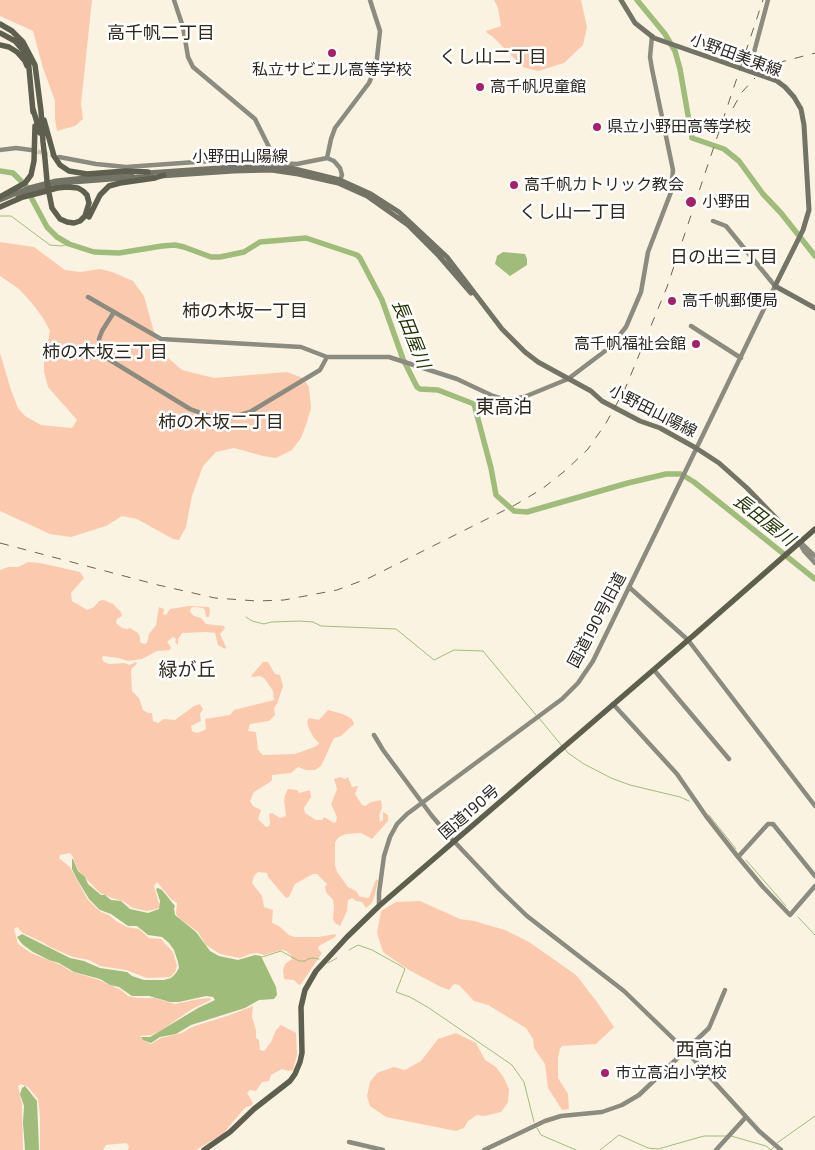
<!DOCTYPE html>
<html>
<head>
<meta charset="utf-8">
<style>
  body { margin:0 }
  canvas { display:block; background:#faf3e1 }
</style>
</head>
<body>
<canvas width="815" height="1150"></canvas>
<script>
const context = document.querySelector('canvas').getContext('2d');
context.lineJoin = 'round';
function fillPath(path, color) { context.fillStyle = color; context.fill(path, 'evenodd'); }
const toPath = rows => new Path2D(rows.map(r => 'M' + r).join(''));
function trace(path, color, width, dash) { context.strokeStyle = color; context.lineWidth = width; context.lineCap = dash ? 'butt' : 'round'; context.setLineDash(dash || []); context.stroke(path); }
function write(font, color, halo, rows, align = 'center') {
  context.font = font + ' "Exo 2","Noto Sans JP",sans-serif'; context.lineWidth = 5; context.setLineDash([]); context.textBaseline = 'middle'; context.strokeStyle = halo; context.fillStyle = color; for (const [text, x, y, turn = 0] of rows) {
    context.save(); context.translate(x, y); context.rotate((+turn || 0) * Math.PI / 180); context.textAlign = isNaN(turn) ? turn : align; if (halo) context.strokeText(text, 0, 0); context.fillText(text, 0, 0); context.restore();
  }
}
fillPath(toPath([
  [0,0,92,0,81,104,83,119,75,126,57,131,55,119,55,101,43,68,33,31,0,16],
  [494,0,581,0,587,27,583,45,564,63,538,71,523,67,493,37,487,33,486,31,501,26,498,8],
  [0,242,34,247,65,270,80,272,100,269,112,272,133,281,144,296,159,350,182,370,214,378,287,372,303,378,309,387,311,408,307,422,301,438,292,450,276,458,263,456,234,448,216,452,203,466,192,496,186,527,179,540,173,539,137,519,122,516,106,526,71,537,50,534,0,511,0,353,11,390,18,408,25,416,41,425,72,428,77,420,48,387,44,372,44,362,50,331,43,318,31,302,19,289,0,276],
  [28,562,40,563,80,572,84,578,71,593,72,601,87,610,94,607,99,601,104,600,113,604,121,612,122,616,117,619,116,623,122,628,127,629,130,628,138,633,140,637,140,642,144,644,147,643,149,634,156,625,159,607,164,609,163,614,166,615,170,609,189,606,209,607,210,610,209,617,206,617,205,610,203,608,194,607,191,608,190,612,194,616,201,618,206,624,224,626,225,628,220,634,226,647,225,649,218,645,215,633,207,632,182,633,178,639,178,645,175,642,176,639,173,637,167,642,171,647,170,650,157,651,142,659,128,661,118,658,103,656,102,659,104,662,109,664,125,663,129,665,136,662,137,664,132,668,131,672,132,691,139,698,143,710,148,713,152,713,153,721,158,723,164,719,175,720,194,706,200,704,203,709,200,714,201,721,191,726,192,731,197,733,205,730,206,728,205,719,230,715,234,710,274,700,273,691,265,679,260,676,253,677,251,676,263,662,268,662,275,674,280,675,283,686,277,704,274,708,275,715,269,721,250,724,248,731,256,732,258,750,263,755,295,754,317,746,319,743,314,738,309,729,307,722,309,718,319,720,328,710,343,714,352,719,354,724,341,736,334,738,321,766,315,770,306,770,298,767,291,773,272,775,272,780,270,782,254,792,250,801,253,806,261,810,258,819,266,827,269,826,270,823,269,814,272,813,280,818,286,816,284,800,285,795,288,789,297,790,299,793,310,790,311,797,304,808,305,813,316,820,322,820,324,817,334,823,336,822,337,817,331,804,337,789,334,779,340,777,345,779,348,777,352,787,358,786,355,794,362,805,365,806,371,802,381,800,382,808,379,815,380,822,383,820,383,812,388,815,388,821,372,839,361,833,346,834,339,837,335,842,335,865,337,872,348,887,356,891,360,897,369,898,375,882,377,879,378,881,374,898,371,904,366,908,362,902,356,901,352,898,348,900,347,911,340,926,335,923,333,919,334,906,333,900,326,892,325,887,327,884,317,874,313,874,295,884,289,897,286,898,268,877,267,873,258,872,254,876,252,883,262,896,264,907,273,910,272,923,279,926,289,935,294,937,318,937,336,934,335,937,319,946,318,949,322,953,301,984,299,985,294,980,284,979,283,970,285,964,292,959,291,955,286,951,282,950,264,955,257,953,250,954,240,958,220,954,206,945,198,932,179,918,176,914,177,903,171,899,157,882,154,886,160,907,157,909,147,911,133,908,123,901,112,898,100,893,78,870,72,855,70,853,60,855,59,858,70,867,88,900,101,912,109,915,116,921,127,927,139,929,149,938,161,939,173,952,177,966,175,972,170,977,147,978,126,970,100,966,89,960,73,957,50,947,44,943,23,933,17,927,14,929,18,944,31,953,61,965,70,971,99,980,121,990,128,996,138,998,155,998,175,1004,199,999,210,998,211,1000,192,1009,160,1031,151,1035,140,1036,143,1040,151,1044,161,1038,182,1033,192,1027,230,1015,253,1006,252,1017,256,1030,256,1038,259,1040,260,1050,264,1051,271,1042,276,1030,281,1025,296,1033,297,1055,293,1070,288,1071,282,1069,271,1075,269,1081,262,1082,256,1091,250,1090,247,1093,253,1103,251,1106,246,1107,242,1111,223,1134,196,1150,128,1150,129,1146,126,1143,106,1145,103,1150,40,1150,40,1116,38,1099,28,1087,21,1084,18,1086,22,1104,23,1150,0,1150,0,570,8,567,18,567],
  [420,901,460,919,474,921,505,930,529,942,576,975,597,1002,614,1027,596,1044,562,1046,560,1049,558,1058,558,1078,568,1094,569,1109,562,1110,548,1088,545,1064,534,1048,533,1039,526,1028,488,1005,474,1001,459,985,454,984,449,990,439,986,409,970,383,952,377,933,381,911,396,902],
  [456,1033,476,1043,485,1060,496,1067,504,1078,509,1089,508,1102,501,1112,484,1116,477,1115,468,1121,464,1128,456,1131,386,1117,370,1106,367,1096,370,1082,377,1073,394,1067,405,1070,421,1061,438,1039]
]), '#fbcaae');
fillPath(toPath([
  [503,252,525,254,527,259,527,265,510,276,495,264,497,256],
  [72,859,73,859,78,871,85,877,88,884,101,895,105,895,111,900,121,901,130,909,148,913,159,909,160,901,156,889,158,888,162,890,175,906,174,908,175,915,196,932,210,951,219,956,238,960,255,955,261,956,276,987,277,995,274,999,259,1000,245,1008,191,1025,176,1034,160,1037,151,1043,143,1040,141,1037,150,1037,198,1008,215,1000,213,997,206,996,179,1002,170,1002,149,996,132,996,119,987,110,985,100,979,74,972,59,963,49,960,33,952,22,944,17,937,22,934,70,958,84,961,100,968,127,972,132,976,144,980,164,980,171,978,176,973,179,968,178,962,174,950,169,943,162,937,148,935,137,926,128,926,111,914,100,910,89,899,77,879,72,869],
  [25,1086,37,1101,39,1150,25,1150,23,1123,24,1106,20,1094,22,1088]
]), '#a0bc7b');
trace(toPath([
  [0,216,11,216,50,245,61,246,69,244],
  [246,617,252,621,264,624,271,622,300,621,313,622,321,626,396,629,434,660,454,650,483,651,536,715],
  [539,718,562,746],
  [565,749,568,753,584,764,611,778,630,785,680,797,689,801],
  [709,815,736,849],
  [746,860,786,906],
  [798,917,815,935],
  [349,950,358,945,372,950,401,966,405,969,396,992,410,997,429,1008,512,1065,524,1082,534,1122],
  [262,957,281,951,299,961,305,961,308,959,313,958,319,959],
  [328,963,337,958],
  [537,1128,541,1135,576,1150],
  [731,1136,766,1146,771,1150,775,1146],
  [777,1143,815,1116],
  [600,1150,619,1135,648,1148,658,1149,704,1136,727,1136]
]), '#a0bc7b', 1);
trace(toPath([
  [637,0,665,34,675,51,680,69,692,138,724,149,739,161,763,194,781,213,815,256],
  [0,171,13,173,27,187],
  [32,199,47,227,57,237,69,244,94,252,119,253,162,246,175,245,184,247,211,257,220,257,244,252,260,242,306,238,357,255,360,258,382,300,403,359,417,387,420,389,438,390,474,404,491,468,496,495,514,511,527,512,628,483,666,474,681,474,694,482,815,579]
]), '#a0bc7b', 5.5);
trace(toPath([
  [31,150,56,156]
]), '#d0cabb', 4.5, [4.5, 2]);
trace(toPath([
  [174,0,183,27,188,57,193,67,255,119,277,163],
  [749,71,768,0],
  [0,150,16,148,31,150],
  [59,157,96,164,126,167,224,160,297,164,327,158,334,161,340,168,342,175,339,182],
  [327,158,331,139,335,128,369,83,376,67,380,31,370,0],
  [88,297,161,339,301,347,327,357,389,357,457,379,493,396,503,399,513,399,524,397,568,379,609,348,626,327,641,292,648,252,671,192,673,170,652,69,650,57,652,36],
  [114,312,102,331,99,339,100,349,105,357,190,409,212,417,230,418,250,412,320,370,327,357],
  [691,326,741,358],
  [799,542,804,551,815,563],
  [801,543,815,556],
  [629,587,688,640,815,806],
  [654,670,729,759],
  [613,704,677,774,706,816,738,857,763,887,790,915,815,886],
  [374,735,383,750,432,816,449,836,499,889,527,916,624,991,686,1051,759,1131,781,1150],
  [738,857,768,824,773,824,815,876],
  [379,906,379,893,384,856,390,837,397,824,407,814,562,699,578,683,593,661,655,534,775,286,726,226,713,221],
  [349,1142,383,1150],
  [484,1150,545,1121,561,1116,602,1112,622,1105,639,1095,709,1028,725,990],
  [716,1150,746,1117]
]), '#8b8b80', 4.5);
trace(toPath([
  [621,0,635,23,654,38,777,81,785,87,794,97,801,109,804,125,809,210,803,230,775,286,815,308],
  [146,173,233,167,291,168,340,180,371,194,399,212,447,257,502,329,525,352,538,362,591,391,602,401,640,421,660,428,696,448,719,463,747,488,799,542],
  [160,176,234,171,271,170,298,174,338,183,367,196,408,225,439,256,471,293],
  [18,196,40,189,73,182,152,176],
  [0,200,29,188,56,181,132,173]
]), '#737366', 5);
trace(toPath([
  [0,24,12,31,23,42,35,65,41,111,43,142,45,159,47,181,49,193,52,208,60,219,67,222,74,223,80,221,85,216,89,203,87,195,83,191,78,188,67,187,57,188,43,192,23,197,0,207],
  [0,33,15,41,22,49,28,57,33,112],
  [0,45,9,47,17,52,25,61,27,66],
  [33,109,40,133],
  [44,120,54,156,60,165,69,171,87,174,126,171,148,172],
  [0,197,25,183,31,175,34,161,35,126],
  [89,217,100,195,109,186,120,183,155,178,164,175],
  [204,1150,230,1132,254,1109,290,1081,295,1074,300,1062,302,1053,301,1007,305,990,316,971,347,937,379,906,694,635,815,529]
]), '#5e5f4f', 5.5);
trace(toPath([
  [762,73,781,62,815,53],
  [733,108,742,92,755,78],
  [0,543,158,585,215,598,257,601,284,600,337,590,369,578,515,505,542,489,566,470,588,449,606,423,625,389,667,287,763,0]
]), '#676359', 1, [9, 9]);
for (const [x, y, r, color] of [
  [332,53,5,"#a62069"],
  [480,87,5,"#a62069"],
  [597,127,5,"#a62069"],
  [514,185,5,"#a62069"],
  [691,202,6,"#a62069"],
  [672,301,5,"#a62069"],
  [696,344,5,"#a62069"],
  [605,1073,5,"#a62069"]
]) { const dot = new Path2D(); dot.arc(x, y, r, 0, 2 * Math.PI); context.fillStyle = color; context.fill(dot); trace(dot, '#fff', 2); }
write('16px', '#2a2821', '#fff', [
  ["小野田美東線",736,55,20],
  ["小野田山陽線",240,157],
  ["小野田山陽線",653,411,27],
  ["国道190号旧道",597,620,-62],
  ["国道190号",469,812,-41]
]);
write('16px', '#2a2821', '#fff', [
  ["私立サビエル高等学校",332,70,"center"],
  ["高千帆児童館",490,87],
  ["県立小野田高等学校",607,127],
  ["高千帆カトリック教会",524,185],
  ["小野田",702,202],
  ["高千帆郵便局",682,301],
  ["高千帆福祉会館",686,344,"right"],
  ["市立高泊小学校",615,1073]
], 'left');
write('18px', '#2e291c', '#fff', [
  ["高千帆二丁目",161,33],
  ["くし山二丁目",493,57],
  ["くし山一丁目",573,212],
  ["日の出三丁目",724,257],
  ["柿の木坂一丁目",245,311],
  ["柿の木坂三丁目",105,352],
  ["柿の木坂二丁目",221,422]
]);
write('italic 18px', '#253605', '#fff', [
  ["長田屋川",411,334,68],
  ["長田屋川",764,520,38]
]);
write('19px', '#2e291c', '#fff', [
  ["東高泊",504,407],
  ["緑が丘",187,670],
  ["西高泊",704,1050]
]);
</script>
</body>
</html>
